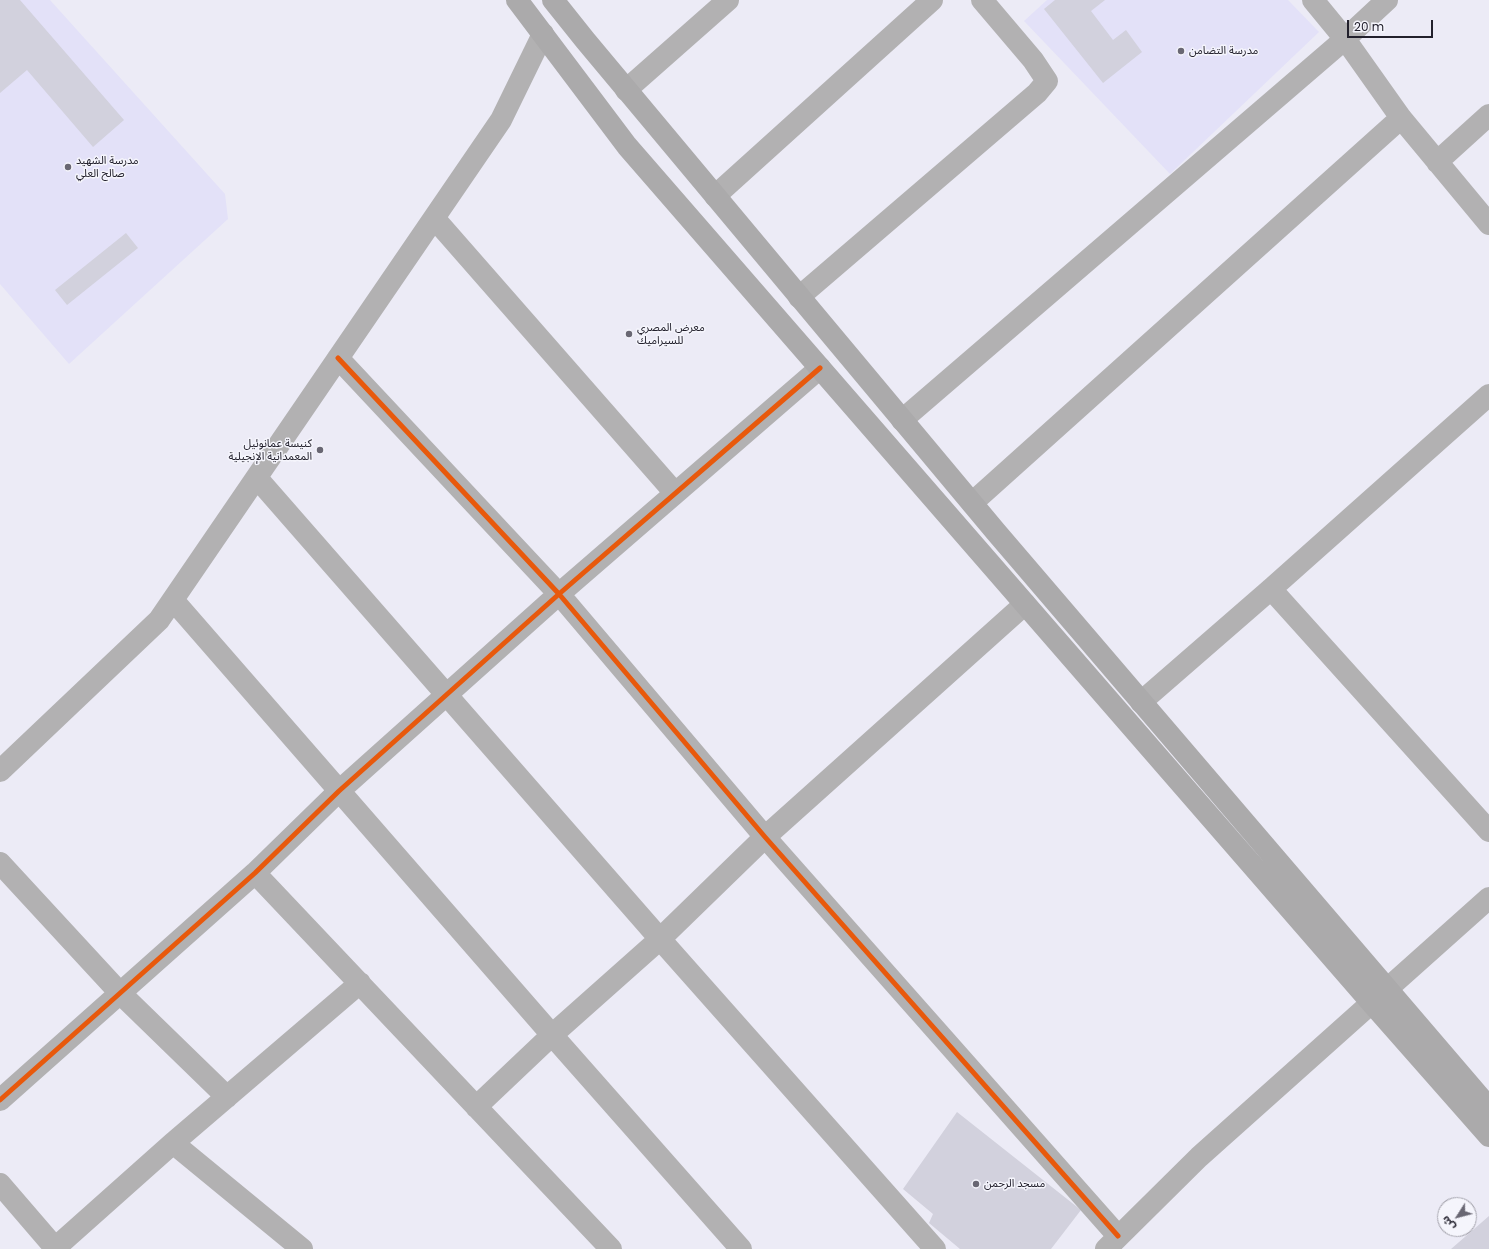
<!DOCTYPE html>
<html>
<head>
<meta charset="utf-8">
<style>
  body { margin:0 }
  #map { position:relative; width:1489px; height:1249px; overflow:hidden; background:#ecebf6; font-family:Poppins,"Noto Sans Arabic",sans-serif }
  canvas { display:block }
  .north { position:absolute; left:1437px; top:1197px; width:40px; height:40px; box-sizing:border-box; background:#f5f5fc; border:1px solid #a1a0a9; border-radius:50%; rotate:234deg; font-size:11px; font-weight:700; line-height:16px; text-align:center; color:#22202c }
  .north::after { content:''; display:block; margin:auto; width:14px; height:18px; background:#696773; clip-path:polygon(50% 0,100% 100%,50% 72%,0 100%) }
  .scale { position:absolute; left:1347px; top:20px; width:86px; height:18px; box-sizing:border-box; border:2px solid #22202c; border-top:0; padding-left:5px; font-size:12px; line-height:14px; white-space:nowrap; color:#22202c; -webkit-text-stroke:3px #f5f5fc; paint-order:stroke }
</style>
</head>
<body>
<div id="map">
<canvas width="1489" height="1249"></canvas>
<div class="north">ش</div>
<div class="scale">20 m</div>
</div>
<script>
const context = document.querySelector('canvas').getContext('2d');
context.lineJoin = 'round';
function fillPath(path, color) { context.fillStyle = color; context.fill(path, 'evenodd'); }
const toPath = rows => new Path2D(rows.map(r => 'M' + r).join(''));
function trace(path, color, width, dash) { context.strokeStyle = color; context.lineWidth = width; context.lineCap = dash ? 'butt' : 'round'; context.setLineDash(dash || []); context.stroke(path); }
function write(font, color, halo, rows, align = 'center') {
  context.font = font + ' Poppins,"Noto Sans Arabic",sans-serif'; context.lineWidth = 3; context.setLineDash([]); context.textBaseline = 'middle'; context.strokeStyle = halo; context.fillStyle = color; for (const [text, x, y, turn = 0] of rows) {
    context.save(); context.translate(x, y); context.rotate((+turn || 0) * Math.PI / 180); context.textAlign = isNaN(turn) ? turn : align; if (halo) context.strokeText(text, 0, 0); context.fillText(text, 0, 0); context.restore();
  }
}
fillPath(toPath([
  [0,0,50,0,225,194,228,219,69,364,0,284],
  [1047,0,1288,0,1319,32,1170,174,1024,21]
]), '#e3e1f8');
fillPath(toPath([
  [0,0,20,0,124,120,93,147,27,70,0,93],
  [1055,0,1105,0,1091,11,1113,40,1126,30,1142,52,1103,83,1044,9],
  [126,233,138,248,67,305,55,290],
  [957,1112,1081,1210,1051,1249,960,1249,929,1223,933,1214,903,1189],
  [1489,1216,1489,1249,1451,1249]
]), '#d2d1dd');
trace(toPath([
  [1313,0,1345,39,1401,118,1489,224],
  [626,90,728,0],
  [1437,162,1489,115],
  [715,196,932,0],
  [434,218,675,493],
  [799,297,1037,93,1047,81,1033,60,982,0],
  [338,358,559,594,765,837,1118,1236],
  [902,420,1345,39,1387,0],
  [257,478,660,939,935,1249],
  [972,503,1401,118],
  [1271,589,1489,831],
  [173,600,552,1035,741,1249],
  [1141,702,1271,589,1489,395],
  [0,771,159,620,501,120,543,34],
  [0,863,120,993,227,1097],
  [255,873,611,1249],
  [0,1100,255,873,339,791,559,594,820,368],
  [476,1107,552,1035,660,939,765,837,1025,604],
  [173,1143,302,1249],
  [0,1184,56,1249],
  [54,1249,173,1143,360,983],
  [1106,1249,1199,1157,1489,898]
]), '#b2b1b2', 22);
trace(toPath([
  [517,0,627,146,1371,1002,1489,1136],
  [553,0,585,40,996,532,1489,1108]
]), '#abaaab', 22);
trace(toPath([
  [338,358,559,594,765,837,1118,1236],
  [0,1100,255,873,339,791,559,594,820,368]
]), '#e8590c', 5);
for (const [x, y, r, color] of [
  [1181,51,4,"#696773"],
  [68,167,4,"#696773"],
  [629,334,4,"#696773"],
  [320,450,4,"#696773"],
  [976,1184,4,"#696773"]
]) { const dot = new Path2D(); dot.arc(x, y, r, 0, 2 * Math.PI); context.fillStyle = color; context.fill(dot); trace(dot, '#f5f5fc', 1.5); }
write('11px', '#22202c', '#f5f5fc', [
  ["مدرسة التضامن",1189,51],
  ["مدرسة الشهيد",76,161],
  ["صالح العلي",76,174],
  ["معرض المصري",637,328],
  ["للسيراميك",637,341],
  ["كنيسة عمانوئيل",312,444,"right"],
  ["المعمدانية الإنجيلية",312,457,"right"],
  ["مسجد الرحمن",984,1184]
], 'left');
</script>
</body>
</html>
